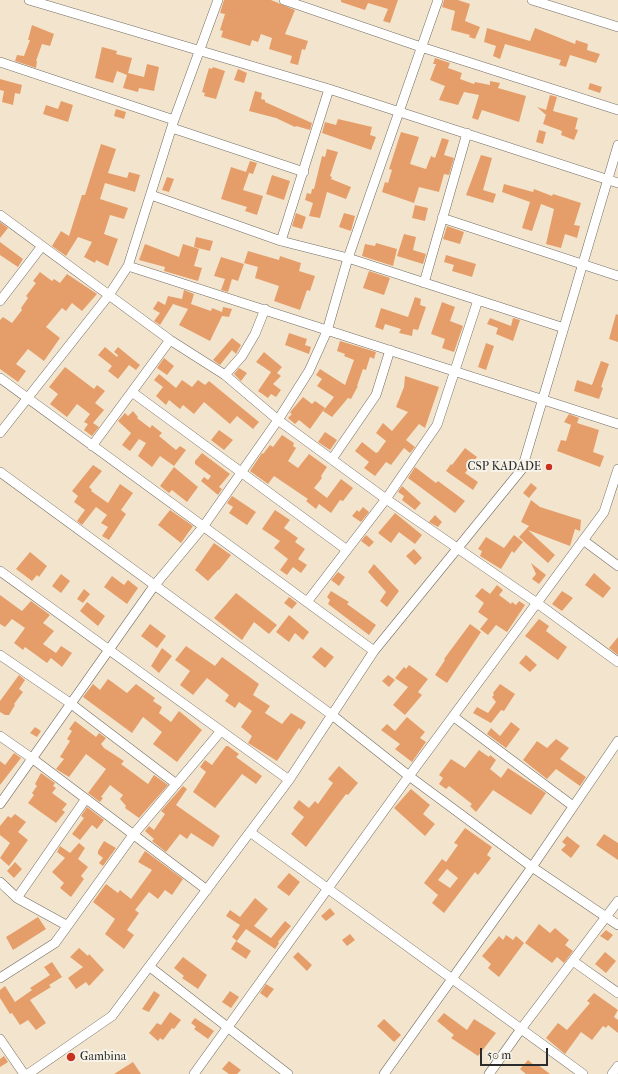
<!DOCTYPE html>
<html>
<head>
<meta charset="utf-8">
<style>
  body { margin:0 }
  #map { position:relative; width:618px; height:1074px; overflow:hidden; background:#f3e5cd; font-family:"IM FELL French Canon",serif }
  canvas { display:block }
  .scale { position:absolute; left:480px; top:1048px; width:68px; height:18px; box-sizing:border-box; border:2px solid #2b2b2b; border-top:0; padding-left:5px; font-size:12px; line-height:14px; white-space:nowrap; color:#2b2b2b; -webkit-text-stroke:3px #f7f3e8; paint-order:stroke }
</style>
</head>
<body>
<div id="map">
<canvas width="618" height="1074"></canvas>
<div class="scale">50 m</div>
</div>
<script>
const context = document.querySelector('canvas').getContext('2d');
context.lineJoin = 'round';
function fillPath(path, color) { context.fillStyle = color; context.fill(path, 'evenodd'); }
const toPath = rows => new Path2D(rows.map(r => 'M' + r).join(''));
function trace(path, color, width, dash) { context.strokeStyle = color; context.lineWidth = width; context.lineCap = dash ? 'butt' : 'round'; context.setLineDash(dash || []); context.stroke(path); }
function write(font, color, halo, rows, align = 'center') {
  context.font = font + ' "IM FELL French Canon",serif'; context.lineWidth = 4; context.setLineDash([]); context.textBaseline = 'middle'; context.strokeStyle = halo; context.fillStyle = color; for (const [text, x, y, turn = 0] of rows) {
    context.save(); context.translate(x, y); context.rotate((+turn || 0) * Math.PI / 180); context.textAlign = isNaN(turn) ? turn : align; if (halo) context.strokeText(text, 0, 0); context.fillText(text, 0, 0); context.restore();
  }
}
fillPath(toPath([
  [224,0,271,0,295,10,285,34,308,41,305,50,302,49,298,65,290,63,292,56,269,49,272,38,261,34,258,42,252,40,250,46,221,37,223,31,220,30,225,14,220,13],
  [341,0,398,0,390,23,383,21,388,9,368,3,365,10,341,2],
  [444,0,458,0,470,4,465,21,480,27,475,39,469,37,470,35,451,30,455,11,442,7],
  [32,25,54,34,50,46,42,44,36,61,37,61,36,68,15,61,17,55,24,56,30,40,28,40],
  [487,28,530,41,535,28,575,44,576,40,588,44,587,50,600,54,596,63,570,55,566,67,559,65,561,60,505,44,500,59,493,56,496,46,484,42],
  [102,47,117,51,116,54,132,58,128,73,144,77,147,64,159,67,154,91,139,88,138,92,123,88,127,75,117,71,113,83,95,78],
  [435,58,450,63,448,68,462,73,460,79,474,84,475,82,490,85,490,81,500,83,498,88,526,96,519,122,482,110,478,120,472,118,479,95,464,92,458,105,439,100,445,86,430,80,436,64,433,64],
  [213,67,225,71,216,99,204,96,205,93,202,92,209,68,212,69],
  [238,69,247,73,244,83,234,80],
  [0,79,22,85,20,94,15,93,13,105,2,102,4,91,0,90],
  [590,83,602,87,600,93,588,89],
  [255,91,262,93,261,99,265,100,265,102,312,123,310,130,296,126,295,127,276,118,249,111],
  [550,95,557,97,553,111,578,118,575,129,578,130,574,140,561,135,562,131,543,124,546,115,537,107,546,110],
  [61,101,73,105,68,122,43,114,46,105,58,109],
  [116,109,126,112,124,119,114,116],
  [338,119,372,127,370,135,376,137,371,150,322,133,325,122,336,125],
  [539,130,546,132,543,144,536,142],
  [401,132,419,137,410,164,426,169,431,156,435,158,442,138,449,140,444,155,454,158,449,175,444,174,439,192,419,187,414,203,382,192,385,182,388,183,392,170,389,169],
  [101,144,116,149,108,173,127,178,129,172,140,175,135,192,105,183,100,199,128,208,124,219,110,215,104,234,118,239,108,266,96,260,95,263,84,257,92,242,78,237,66,256,52,246,61,231,69,236,82,195,85,195],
  [327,149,338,152,330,176,332,177,331,179,351,187,346,199,327,192,320,218,309,216,313,203,305,200,307,193,311,194,312,189,314,189,322,156,325,157],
  [481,155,492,158,483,190,496,194,493,203,466,195],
  [250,161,257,163,253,174,246,172],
  [231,167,249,173,243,190,263,196,257,215,245,211,247,207,221,199],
  [272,175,290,181,284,200,266,194],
  [167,177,174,179,169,192,162,190],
  [504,184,533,192,534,189,552,196,553,194,581,203,574,225,580,226,577,238,565,234,561,248,546,244,554,209,541,204,532,231,522,228,530,202,502,192],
  [415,205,428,208,425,221,412,218],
  [296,213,306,217,302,229,292,226],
  [344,213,355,216,351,231,339,227],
  [0,222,8,228,0,238],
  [447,226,464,232,460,244,443,239],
  [404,234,416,237,413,250,426,254,423,264,397,256],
  [196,237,213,241,210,251,194,247],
  [0,242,23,259,18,267,0,255],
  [376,243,397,249,393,266,362,256,365,244,375,246],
  [145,244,179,257,183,244,199,249,194,266,202,268,198,281,164,271,165,267,139,260],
  [248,251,279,260,280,256,301,263,299,271,315,276,310,291,307,290,300,310,274,301,279,286,255,278,258,267,244,263],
  [446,255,476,264,472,277,452,271,454,265,444,262],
  [221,257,244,264,238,281,232,279,228,292,221,290,225,279,214,276],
  [369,271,390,278,384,295,363,288],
  [40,272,52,281,54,279,60,283,67,274,97,294,82,311,72,303,66,311,62,308,46,327,60,338,44,361,28,349,16,364,26,371,18,382,0,369,0,320,3,317,12,323,22,310,21,308,28,298,26,296,36,283,33,281],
  [184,290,194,294,191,304,211,311,212,308,222,312,223,307,232,309,229,317,222,316,210,341,179,325,188,309,173,304,160,325,154,321,160,313,153,309,158,301,165,305,168,296,182,299],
  [415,297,421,299,420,305,426,307,418,330,413,329,412,336,399,333,401,329,385,324,383,330,375,327,381,308,408,317],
  [442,302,455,307,450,321,463,326,454,352,442,348,445,339,431,334],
  [616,314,618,315,618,342,609,339],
  [490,318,511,326,513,318,520,320,513,341,496,334,498,328,487,324],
  [289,333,307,339,305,345,311,347,309,354,285,345],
  [232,338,241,345,237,352,236,354,232,350,220,365,213,360],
  [340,341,376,352,374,359,370,357,366,370,363,369,357,386,358,386,351,399,348,398,332,417,323,411,334,397,317,386,322,379,316,375,320,369,345,385,354,360,344,356,345,354,337,351],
  [486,343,494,346,486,370,478,367],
  [105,347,117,357,118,355,114,352,118,347,140,365,136,370,129,365,118,379,108,371,112,366,98,355],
  [264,352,282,367,277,373,281,376,273,384,281,390,276,397,271,394,268,398,258,391,271,372,256,362],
  [164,358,174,366,167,375,157,368],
  [601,361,609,364,601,387,603,388,599,399,574,391,577,380,592,385],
  [65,367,94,389,97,385,105,391,95,403,104,410,93,423,99,427,92,436,84,430,88,424,84,422,90,414,77,404,67,417,50,404,58,394,49,387],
  [239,368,247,373,241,381,234,374],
  [159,374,176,388,182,380,192,387,198,380,205,385,209,381,259,422,253,429,237,416,230,424,204,402,194,414,183,405,180,409,169,400,166,405,156,396,163,387,154,380],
  [405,376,439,387,425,428,419,424,406,440,415,447,410,453,404,448,391,465,386,462,375,476,364,468,369,462,355,451,362,442,376,453,378,452,386,441,376,433,383,423,392,431,408,412,396,407,404,387],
  [303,397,312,404,315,401,325,408,310,429,299,420,295,424,288,418,292,414,290,413,291,411],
  [133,411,138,417,137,418,150,428,152,425,162,433,159,436,176,450,180,446,186,450,174,466,160,456,152,467,138,456,146,443,139,439,130,451,122,445,131,433,118,421,125,413,128,416],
  [569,414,579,418,577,423,599,430,593,452,604,456,600,467,557,451,561,440,566,441,571,425,564,422],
  [219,430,233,440,224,450,211,440],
  [325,432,337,440,330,450,318,442],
  [282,435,294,443,293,446,296,448,288,461,298,468,309,454,327,467,321,476,322,478,314,488,327,498,341,479,353,488,343,501,340,500,331,513,319,504,316,509,306,501,308,499,274,476,268,484,250,471,262,453,263,454,270,445,273,447],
  [465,448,477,457,465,473,478,482,473,490,446,471,451,464,452,465],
  [202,453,230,474,219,487,222,489,218,495,201,481,204,477,208,480,211,476,195,464,195,461],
  [93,465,102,471,89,487,92,490,91,491,108,503,120,484,133,493,121,510,126,514,109,540,102,536,108,527,101,523,107,515,96,507,82,525,77,521,85,510,74,502,78,496,72,491],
  [174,467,198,487,187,502,172,490,169,493,160,486],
  [415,467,436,483,438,481,465,501,455,513,408,478],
  [531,483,537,488,529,498,523,493],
  [402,486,421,503,415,510,402,500,404,496,398,492],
  [232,496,256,512,247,525,229,513,233,507,227,503],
  [531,500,540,507,581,520,580,531,575,529,570,546,528,530,555,555,548,563,519,537,529,526,521,522],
  [363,507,369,512,361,522,352,516,357,510,359,512],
  [170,510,193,526,181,543,158,525],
  [275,510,290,520,284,528,298,538,295,542,305,549,298,559,307,565,301,573,293,567,287,575,280,570,288,559,274,548,280,541,262,529],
  [395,513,422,535,415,544,399,532,391,543,378,533],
  [435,515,442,522,438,527,429,522],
  [366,535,374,542,369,547,361,541],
  [514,535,523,542,514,553,512,551,501,569,480,556,482,551,478,549,486,537,504,548],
  [214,543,231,555,219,570,218,570,208,581,195,570],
  [414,549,422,558,415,565,406,556],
  [30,552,47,566,39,577,37,575,32,581,16,569],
  [531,563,546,575,539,584,532,579,536,574],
  [374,564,399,591,387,607,380,601,386,592,368,572],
  [338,572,345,577,339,586,331,580],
  [594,573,611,588,603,598,585,585],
  [61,574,70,581,61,593,52,586],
  [112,576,124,585,128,580,138,588,127,604,104,587],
  [497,585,503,590,499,595,511,604,512,602,516,605,519,601,525,605,507,632,496,625,488,635,480,629,488,619,478,612,484,603,475,596,482,588,490,594],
  [84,589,90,594,83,603,77,599],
  [331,591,349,602,347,604,376,625,369,635,328,604,330,600,327,597],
  [562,591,573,598,562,611,552,604],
  [236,593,277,625,269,634,254,622,242,640,214,618],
  [0,595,22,611,31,601,50,615,43,623,54,631,43,644,56,653,61,646,72,653,62,667,51,658,47,663,25,647,23,650,14,643,25,628,12,619,5,627,0,624],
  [289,597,297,603,292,609,284,603],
  [87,602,105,616,98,626,80,611],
  [289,615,309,632,303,640,295,633,289,642,276,632],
  [539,619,549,626,546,631,567,647,558,660,525,636],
  [150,624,166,636,157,648,141,636],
  [470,624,481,632,447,683,435,675,445,660,444,659],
  [618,637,618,655,609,648],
  [186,646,215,666,222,657,259,684,253,695,270,706,265,713,282,724,291,713,306,722,301,730,299,728,277,761,248,743,252,736,241,727,252,711,239,702,235,708,225,701,229,695,207,678,193,695,180,685,190,671,175,660],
  [321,647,334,657,325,668,312,657],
  [162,648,172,656,159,673,151,666],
  [526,655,537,665,530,672,519,663],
  [409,665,428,679,418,692,422,695,405,715,393,705,408,687,395,678,404,667,406,669],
  [19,675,25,680,19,689,23,692,14,704,15,705,9,715,5,715,0,712,0,701],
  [388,675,395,680,389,687,382,681],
  [108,679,127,693,136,684,155,698,153,701,162,707,159,713,171,722,179,711,202,730,177,762,153,744,162,732,143,717,132,733,83,697,93,684,100,690],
  [500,684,515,694,504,711,501,710,491,723,473,713,477,707,488,713,496,702,492,697,494,695,493,693],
  [407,717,425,732,420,738,426,742,412,762,395,749,400,744,381,730,387,724,395,731],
  [75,721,96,737,99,733,106,738,101,744,104,748,124,761,121,764,148,784,154,775,168,785,139,818,125,808,126,806,120,799,123,795,110,785,101,797,103,798,100,802,88,793,106,769,86,754,69,777,56,769,64,759,60,757,70,741,67,739,72,731,69,729],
  [511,722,520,729,506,748,487,734,491,728,500,736],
  [35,727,41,731,37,737,30,733],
  [556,739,569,748,560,759,586,777,580,786,556,769,547,779,523,760,537,741,547,748],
  [226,746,228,746,239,754,236,757,262,776,256,784,242,774,215,808,193,792,206,772,200,767,205,760,212,765],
  [479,750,489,757,490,755,496,760,490,769,501,778,508,768,546,793,531,815,493,790,476,812,470,806,472,804,449,786,446,789,439,784,443,778,439,775,451,759,465,768],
  [14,753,21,758,0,785,0,761,5,765],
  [339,766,358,783,348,795,346,794,306,847,291,834,304,817,293,808,299,800,309,808,315,801,318,804,333,783,328,779],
  [41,773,55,783,53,786,56,788,52,793,67,804,62,810,65,812,56,823,28,803,34,795,32,793,37,786,35,784],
  [183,786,187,789,176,805,220,836,213,847,191,833,187,839,180,834,166,852,152,841,154,839,145,831,149,826,154,830,165,814,161,811],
  [411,789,430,805,423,814,435,824,425,836,394,808],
  [87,807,104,820,97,829,92,825,80,840,72,834,84,818,81,816],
  [15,814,26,822,18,832,28,840,9,866,0,858,10,843,0,835,0,826,8,816,11,818],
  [465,828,492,847,487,855,491,858,478,875,475,872,444,913,432,903,438,895,424,883,442,859,446,862,458,845,454,843],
  [447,869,458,878,450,888,438,880],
  [604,834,618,843,618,860,596,845],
  [567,836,580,846,571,858,561,850,566,845,562,842],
  [104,841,116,848,103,866,99,863,103,858,98,854,98,851],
  [79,843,85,848,78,859,88,867,81,876,84,879,71,897,60,888,64,883,52,872,65,858,57,852,60,846,70,853],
  [145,851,183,879,172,895,165,890,158,899,149,892,135,910,139,913,127,930,134,935,124,949,105,934,115,919,93,902,106,884,118,893,120,890,131,899,152,870,138,862],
  [15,862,22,869,14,878,7,871],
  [289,873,300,882,289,896,277,887],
  [255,898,268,909,254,926,271,938,285,921,291,926,278,942,279,943,275,949,246,929,237,941,232,937,240,925,226,916,230,910,240,917],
  [330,908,335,914,326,921,321,916],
  [38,917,46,929,13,950,6,937],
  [539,924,550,933,555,928,569,940,565,945,573,951,564,963,557,957,552,963,525,943],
  [606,930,613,935,608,941,600,936],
  [350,934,355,940,347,946,342,940],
  [506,935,513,940,516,936,524,943,499,977,488,968,491,964,482,956,499,936,503,940],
  [236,941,251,951,246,959,231,949],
  [79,948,88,956,89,954,104,970,89,986,86,982,76,989,68,978,83,967,70,957],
  [298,952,312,965,307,971,293,957],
  [605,952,616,961,606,973,595,964],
  [183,957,207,975,198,989,182,978,184,976,174,968],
  [52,962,62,977,49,985,51,987,30,1000,46,1023,36,1030,28,1020,20,1025,12,1013,10,1014,0,998,0,990,5,986,15,1002,32,990,30,988,50,975,44,967],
  [266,984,274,989,267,998,260,993],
  [154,991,160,995,149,1012,142,1009],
  [230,991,239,997,231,1008,222,1002],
  [594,993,618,1010,614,1017,618,1020,618,1033,608,1025,606,1028,603,1026,592,1040,581,1032,565,1054,546,1038,558,1023,567,1030,590,1003,587,1001],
  [170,1012,181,1020,174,1029,172,1028,163,1040,160,1038,158,1041,149,1033,157,1023,161,1025],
  [444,1013,467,1030,474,1019,496,1033,478,1056,451,1038,454,1035,437,1021],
  [195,1018,214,1031,208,1039,194,1029,196,1027,191,1023],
  [384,1019,401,1035,394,1042,377,1026],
  [4,1056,8,1062,0,1067,0,1059],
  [528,1060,535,1066,537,1064,550,1074,526,1074,520,1069],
  [229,1061,241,1070,237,1074,229,1074,222,1069],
  [133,1062,141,1074,114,1074]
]), '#e59e6a');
const street = toPath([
  [29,0,329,89,618,183],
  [284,0,421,47,618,110],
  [532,0,618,27],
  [0,62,174,120],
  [172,128,304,172],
  [151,195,281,241,348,258,564,328],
  [0,215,170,340,225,375,278,420,386,499,537,603,618,662],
  [442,218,618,276],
  [281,241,329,89],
  [128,266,618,424],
  [424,283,467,133],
  [0,301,42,246],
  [225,375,242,356,255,334,265,309],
  [0,378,374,651],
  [132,392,347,550],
  [0,433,109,295,128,266,174,120,218,0],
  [92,446,170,340],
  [332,459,376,395,390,350],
  [0,472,332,715,409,776,532,867,618,925],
  [583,540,618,566],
  [0,571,289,780],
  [307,602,386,499,437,425,478,300],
  [0,655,70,703,175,783],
  [454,717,573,806],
  [0,736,33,759,207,890],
  [0,804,154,586,203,527,278,420,309,371,327,331,348,258,438,0],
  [250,832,583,1074],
  [0,882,17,898,66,925],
  [17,898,85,800],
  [573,961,618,993],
  [150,967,288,1074],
  [0,978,55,943,133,835,221,731],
  [0,1039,24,1074],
  [28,1074,112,1016,289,780,374,651,522,469,618,145],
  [194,1074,409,776,604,512,618,469],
  [384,1074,532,867,618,741],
  [489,1074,521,1029,618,901],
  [612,1074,618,1066]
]);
trace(street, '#716c64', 10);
trace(street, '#fff', 9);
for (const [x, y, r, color] of [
  [549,467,4,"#c8321e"],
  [71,1057,5,"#c8321e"]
]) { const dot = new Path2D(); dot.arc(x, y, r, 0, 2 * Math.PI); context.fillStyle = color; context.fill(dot); trace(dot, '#f7f3e8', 1.5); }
write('12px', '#2b2b2b', '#f7f3e8', [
  ["CSP KADADE",541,467],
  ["Gambina",80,1057,"left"]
], 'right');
</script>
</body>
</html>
